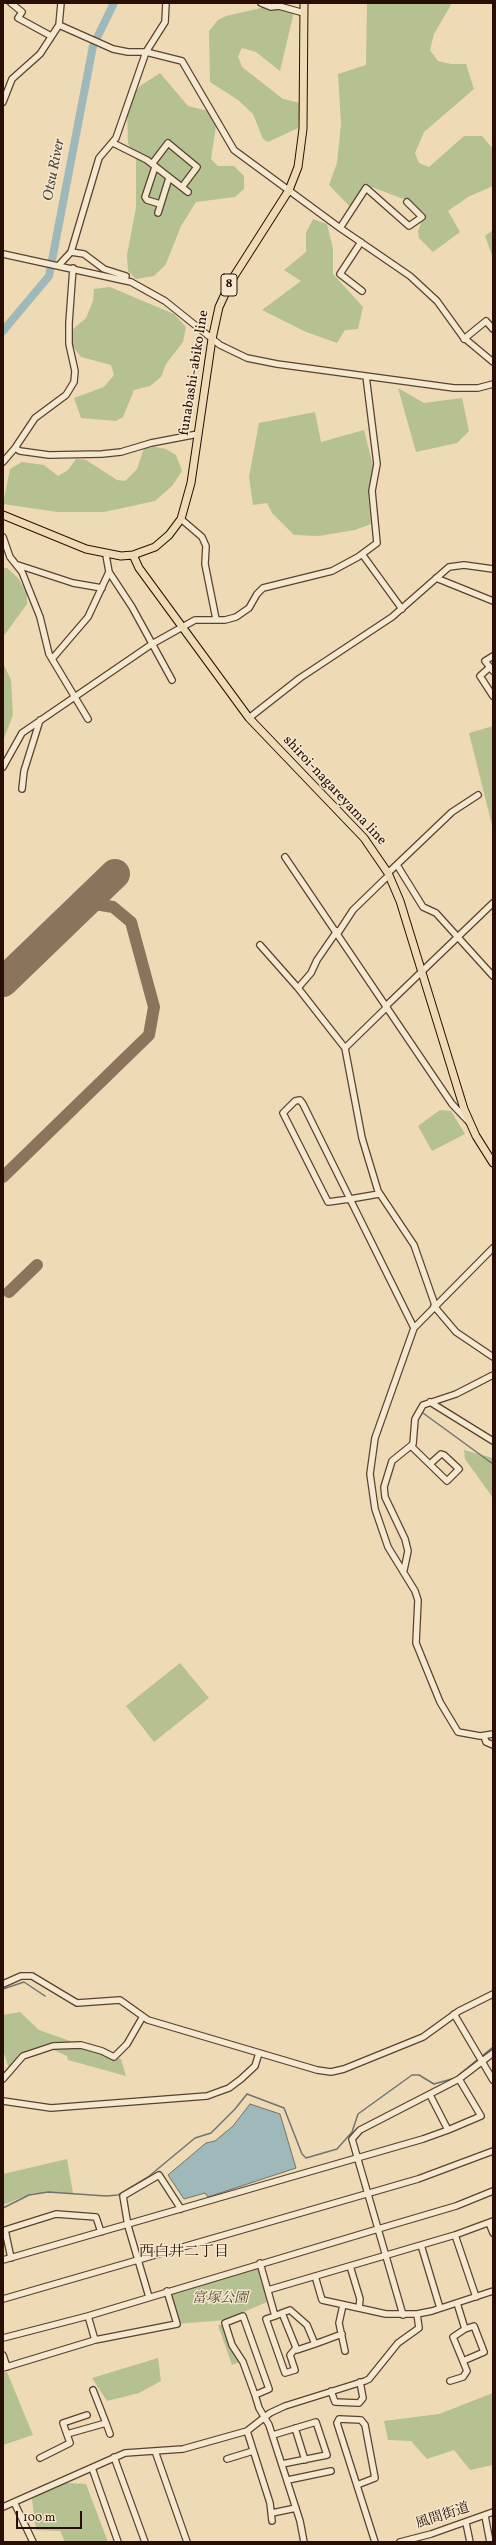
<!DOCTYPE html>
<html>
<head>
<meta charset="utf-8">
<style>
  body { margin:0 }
  #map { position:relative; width:496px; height:2545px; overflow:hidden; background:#eedbb5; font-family:Vollkorn,serif }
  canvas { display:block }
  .frame { position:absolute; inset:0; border:4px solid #280e04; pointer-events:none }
  .scale { position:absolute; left:16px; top:2511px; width:66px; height:18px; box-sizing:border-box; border:2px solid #280e04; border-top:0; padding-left:5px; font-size:12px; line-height:14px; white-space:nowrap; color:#280e04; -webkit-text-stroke:3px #f4e8cf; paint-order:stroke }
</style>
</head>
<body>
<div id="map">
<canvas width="496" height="2545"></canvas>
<div class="frame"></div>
<div class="scale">100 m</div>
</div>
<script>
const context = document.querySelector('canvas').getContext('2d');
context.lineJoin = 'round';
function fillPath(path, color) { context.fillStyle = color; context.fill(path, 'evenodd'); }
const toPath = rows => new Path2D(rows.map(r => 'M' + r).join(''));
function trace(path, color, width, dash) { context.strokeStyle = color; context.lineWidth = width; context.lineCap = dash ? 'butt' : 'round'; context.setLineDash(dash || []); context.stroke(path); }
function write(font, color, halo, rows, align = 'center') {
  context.font = font + ' Vollkorn,"Noto Serif JP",serif'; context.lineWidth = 3; context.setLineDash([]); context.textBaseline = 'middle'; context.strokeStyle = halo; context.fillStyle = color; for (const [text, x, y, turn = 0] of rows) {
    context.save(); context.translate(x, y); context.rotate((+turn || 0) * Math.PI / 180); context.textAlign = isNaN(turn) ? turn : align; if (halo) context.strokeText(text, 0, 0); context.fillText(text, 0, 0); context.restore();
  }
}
fillPath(toPath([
  [367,3,452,3,434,34,430,50,438,61,451,64,466,64,474,89,424,132,415,153,419,163,429,167,464,136,482,136,493,149,493,186,468,197,448,211,460,232,433,252,419,238,418,231,425,214,406,200,372,187,351,208,329,185,337,163,341,124,338,74,366,65],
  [261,8,279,8,294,12,280,71,256,52,242,48,238,56,242,67,283,99,300,103,298,128,268,142,263,139,253,114,238,100,210,82,209,31,218,20,226,16],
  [160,73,188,106,208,111,216,126,211,159,218,166,234,166,244,176,244,189,235,197,196,202,181,226,166,264,154,276,136,279,128,271,127,255,136,208,136,160,128,143,127,111,131,98,140,86],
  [313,219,327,224,333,249,333,274,363,307,358,329,345,330,337,343,306,332,262,310,301,281,284,270,306,252,306,233],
  [493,230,493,258,485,236],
  [110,287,174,314,186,327,183,342,166,364,161,377,150,386,134,390,123,417,116,421,81,418,74,398,104,387,114,375,111,365,81,357,72,345,72,330,86,318,93,301,94,289],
  [398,388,424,403,462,398,469,431,457,443,416,452],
  [315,412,321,442,364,430,373,466,368,494,371,524,355,530,319,536,294,535,272,513,267,503,253,505,249,477,259,423],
  [145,445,166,449,176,455,182,471,172,486,155,501,104,512,57,512,3,504,10,469,22,462,44,465,58,476,68,470,76,459,86,460,117,480,125,481,137,469],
  [3,568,7,568,18,578,27,593,27,604,3,637],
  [3,663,11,680,13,715,3,741],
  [493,726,493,829,469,733],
  [440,1110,451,1111,465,1134,432,1151,418,1126],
  [464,1450,493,1458,493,1498,465,1459],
  [180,1663,209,1698,154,1742,126,1706],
  [20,2012,39,2030,121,2059,126,2076,68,2060,67,2056,51,2049,28,2050,9,2069,3,2050,3,2015],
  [67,2159,73,2193,33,2193,3,2205,3,2174],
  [260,2264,267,2302,225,2320,177,2324,170,2293],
  [218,2325,223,2325,239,2362,232,2365],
  [158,2358,161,2381,139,2393,107,2401,92,2378],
  [7,2372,33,2435,3,2445,3,2373],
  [493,2393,493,2465,470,2470,454,2450,427,2459,411,2441,388,2440,384,2421,439,2414],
  [67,2483,86,2484,108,2542,65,2542,60,2531,36,2530,31,2492,54,2484]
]), '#b5c190');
const water = toPath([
  [250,2104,280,2114,296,2168,208,2197,205,2193,184,2199,168,2175,206,2143,215,2141,233,2126,250,2104]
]);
fillPath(water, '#9fb8b9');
trace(water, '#6f7471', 1);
trace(toPath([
  [423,1413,493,1464],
  [3,1989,24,1982,45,1996],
  [3,2208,29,2195,48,2192,106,2196,118,2195,148,2177,195,2138,211,2133,235,2109,247,2094,284,2108,302,2154,306,2158,337,2149,352,2132,358,2114,412,2075,419,2075,434,2084,455,2078,493,2047]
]), '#6f7471', 1.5);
trace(toPath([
  [3,331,49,276,93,46,114,3]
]), '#9fb8b9', 8);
trace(toPath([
  [3,1177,149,1035,154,1007,131,922,113,907,95,904,80,908],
  [9,1292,37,1265]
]), '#8b745c', 12);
trace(toPath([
  [3,982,115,874]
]), '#8b745c', 30);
const minor = toPath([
  [11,3,22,12,18,18,51,36],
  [261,3,271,7,279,6,304,13],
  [59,25,61,3],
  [3,102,12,79,40,54,59,25,113,49,128,52,146,52,182,61,234,150,340,228,410,276,437,301,463,337,493,362],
  [113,143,147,160,188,192],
  [152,164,168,143,197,167,182,187],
  [155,167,145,197,147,200,160,204],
  [158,213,169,178],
  [340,228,366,188,409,226,422,217,407,202],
  [361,242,340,274,362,291],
  [71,252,84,254,104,269,126,276,125,280],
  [3,254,131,282,165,301,220,345,247,358,277,364,454,388,478,388,493,384],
  [59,265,71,252,99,158,116,138,146,52,165,22,166,3],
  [464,339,486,321,493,329],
  [15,448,20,451,49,455,102,454,121,452,151,443,198,434],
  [3,462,15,448,35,418,66,395,74,382,75,371,69,344,69,323,73,268],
  [181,519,202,537,206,546,205,564,216,619],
  [3,537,10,557,22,572,40,617,49,654,88,719],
  [362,554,402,609],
  [106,555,109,572,132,607,172,680],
  [18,565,73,583,102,588],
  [436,578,493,601],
  [493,656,485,661,493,671],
  [52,659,88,617,109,572],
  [490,667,480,676,493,696],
  [249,718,300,678,392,617,449,567,464,565,493,569],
  [3,767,22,733,152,644,195,620,225,620,236,617,249,608,257,594,263,588,332,571,358,557,377,543,372,491,377,464,366,376],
  [22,789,24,771,40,720],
  [285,857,452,1104,469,1122],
  [397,865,423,907,436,913,493,976],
  [388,873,452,812,478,795],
  [338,933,353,910,389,875],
  [260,945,298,988,345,1048],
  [298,988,311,973,317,960,337,931],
  [386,1006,493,903],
  [387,1007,345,1048,362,1138,378,1191,414,1245,435,1305],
  [379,1194,350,1199,328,1202,283,1113,295,1101,300,1100,303,1104,350,1199,414,1328],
  [493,1248,414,1328,375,1438,370,1474,375,1509,388,1547,415,1591,418,1600,416,1643,440,1702,458,1732,480,1736,493,1734],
  [434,1306,456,1332,493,1357],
  [430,1402,493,1441],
  [411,1446,447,1481,459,1469,444,1455,441,1454,430,1464],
  [404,1570,408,1551,405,1539,385,1497,384,1487,392,1461,413,1444,415,1419,423,1405,456,1394,493,1375],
  [484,1736,486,1742,493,1745],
  [3,1984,21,1976,32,1976,77,2003,120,2000,148,2020,317,2070,331,2072,344,2069,423,2037,459,2011,493,1994],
  [454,2014,493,2080],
  [3,2079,23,2056,53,2046,81,2045,102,2051,114,2057,127,2044,142,2018],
  [430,2095,448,2130],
  [3,2101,51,2108,207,2096,229,2088,241,2079,255,2066,259,2053],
  [489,2223,493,2233],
  [455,2235,476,2297],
  [421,2245,440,2308],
  [11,2258,5,2230,56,2214,96,2217,101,2232],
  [3,2260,423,2139,448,2130,481,2116,459,2079],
  [260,2263,275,2316,266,2319,285,2373,295,2370,290,2355,296,2348],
  [350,2266,360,2299,359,2308],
  [315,2276,322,2300,386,2314,417,2314,432,2311,493,2291],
  [268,2290,455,2235,493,2221],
  [149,2297,128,2226,123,2196,159,2175,181,2209],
  [3,2299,418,2179,493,2151],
  [343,2305,339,2323,345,2351],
  [403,2315,352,2139,360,2130,459,2079,493,2053],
  [88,2316,95,2340],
  [275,2316,282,2313,290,2310,307,2325,315,2344,297,2350,282,2313],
  [3,2338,88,2316,378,2229,456,2206,493,2191],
  [315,2344,342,2334],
  [3,2355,7,2367],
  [463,2361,484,2352,474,2326,465,2329],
  [3,2368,95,2340,177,2324,167,2291],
  [450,2381,463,2377,467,2371,453,2337,465,2329,457,2303],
  [331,2391,335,2402,359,2403,363,2398,360,2382],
  [255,2395,269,2389,243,2316,225,2323,232,2345,243,2362,255,2395,259,2408,269,2425,300,2521,304,2542],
  [106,2423,110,2434],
  [295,2428,305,2460],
  [247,2431,270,2503,272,2521],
  [67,2434,106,2423,93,2390],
  [273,2435,316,2422,327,2455,282,2464],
  [155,2451,187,2542],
  [114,2457,145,2542],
  [40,2458,70,2443,63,2423,87,2415],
  [227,2459,253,2451],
  [92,2468,118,2542],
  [288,2480,331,2471],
  [357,2485,375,2478,365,2425,361,2420,339,2419,337,2423,375,2542],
  [14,2502,33,2542],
  [3,2507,125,2453,183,2449,247,2431,270,2413,285,2406,365,2381,369,2379,398,2343,419,2328,417,2314],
  [272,2513,296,2508],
  [485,2516,490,2542],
  [466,2523,470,2542],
  [400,2542,431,2534,493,2512]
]);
const major = toPath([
  [3,515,86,549,121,556,133,555,155,547,169,535,181,519,191,483,212,339,219,307,231,281,289,190,298,167,303,129,304,3],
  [133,555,139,568,249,718,364,838,388,873,400,901,464,1109,476,1136,493,1163]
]);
trace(minor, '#5a4130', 8);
trace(major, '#280e04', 9);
trace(minor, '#f4e8cf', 5.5);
trace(major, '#eedbb5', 7);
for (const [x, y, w] of [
  [229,285,16]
]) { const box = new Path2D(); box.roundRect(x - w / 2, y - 11, w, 22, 3); context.fillStyle = '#f4e8cf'; context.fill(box); trace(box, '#280e04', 1); }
write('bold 13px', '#280e04', null, [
  ["8",229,285]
]);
write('14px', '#280e04', '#f4e8cf', [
  ["funabashi-abiko line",195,373,-81],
  ["shiroi-nagareyama line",334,791,47],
  ["風間街道",443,2517,-18]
]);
write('italic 14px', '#594d35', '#f4e8cf', [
  ["富塚公園",220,2299]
]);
write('italic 15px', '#524a43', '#f4e8cf', [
  ["Otsu River",55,170,-79]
]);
write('15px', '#280e04', '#f4e8cf', [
  ["西白井二丁目",184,2253]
]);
</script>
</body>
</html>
